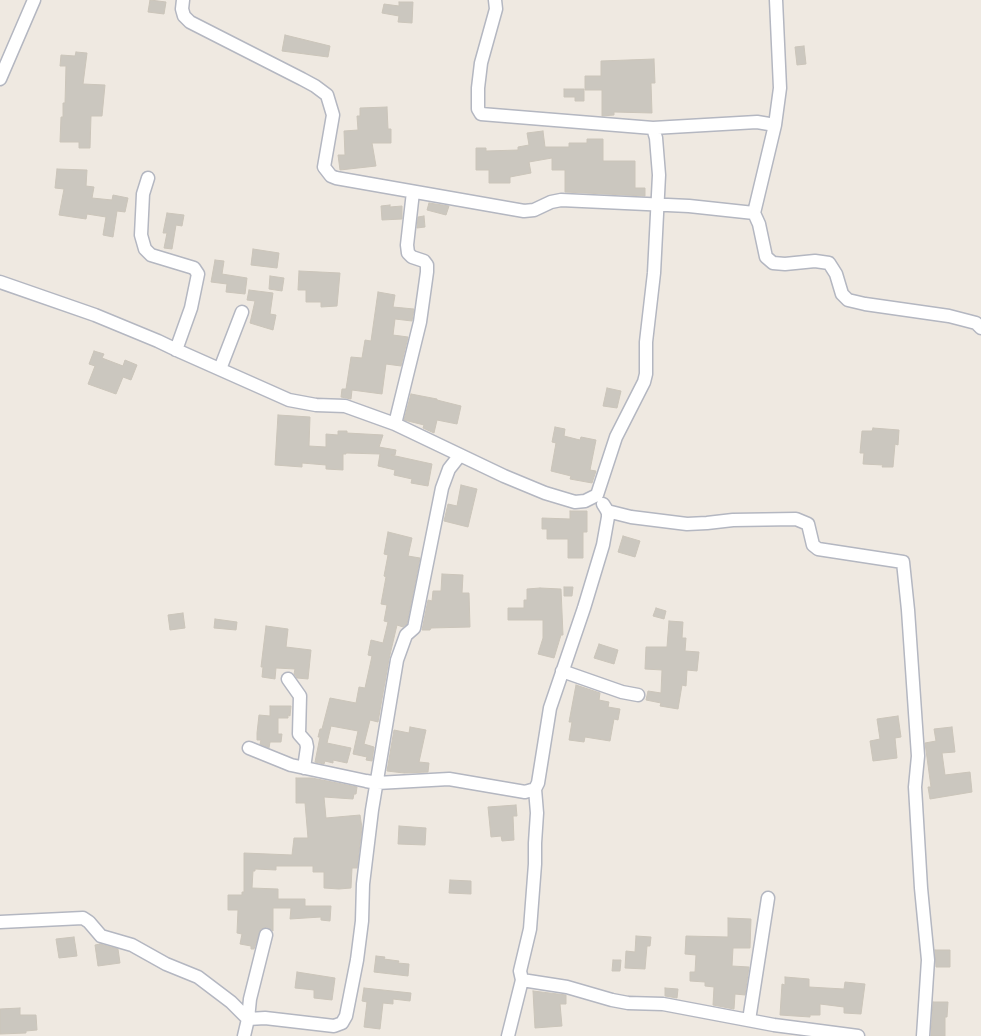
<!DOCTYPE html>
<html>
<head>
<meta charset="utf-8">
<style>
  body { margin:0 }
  canvas { display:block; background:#efe9e1 }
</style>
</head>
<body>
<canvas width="981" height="1036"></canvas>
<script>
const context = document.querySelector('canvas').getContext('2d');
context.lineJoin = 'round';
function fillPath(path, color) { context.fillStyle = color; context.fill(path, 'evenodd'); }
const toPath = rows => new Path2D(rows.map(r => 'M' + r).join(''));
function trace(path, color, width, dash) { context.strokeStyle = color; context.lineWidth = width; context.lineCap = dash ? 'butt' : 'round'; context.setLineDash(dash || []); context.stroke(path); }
const building = toPath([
  [150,0,166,2,164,14,148,12,150,0],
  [399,2,413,2,412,23,398,22,399,16,382,13,384,4,399,6,399,2],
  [285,35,330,46,328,57,282,51,285,35],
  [804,46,806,64,797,65,795,47,804,46],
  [76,52,87,53,83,84,105,85,102,116,91,116,90,148,79,148,79,142,60,142,61,117,63,117,63,103,65,103,66,66,60,66,61,55,75,56,76,52],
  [654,59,655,83,651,83,652,113,614,112,614,115,602,116,602,90,585,90,585,76,601,76,601,61,654,59],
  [564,89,584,89,584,101,575,101,575,97,564,97,564,89],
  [387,107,388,129,391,129,391,143,372,143,376,166,340,170,338,155,345,155,344,131,358,130,357,116,360,116,360,108,387,107],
  [543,131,545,147,569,147,569,143,587,143,587,139,603,139,603,161,635,161,635,188,645,188,645,196,565,192,565,170,552,170,552,158,529,162,531,173,510,177,510,183,489,183,489,170,476,170,476,148,486,148,486,151,518,150,518,147,529,145,527,133,543,131],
  [57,169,87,170,86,186,94,187,92,198,112,200,113,195,128,198,125,212,117,211,113,237,103,235,106,217,87,214,86,219,59,215,64,189,55,188,57,169],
  [429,203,449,206,446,215,427,210,429,203],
  [390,205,390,207,402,206,402,219,382,220,381,206,390,205],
  [167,213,184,215,182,226,176,225,172,249,164,248,167,233,163,233,167,213],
  [424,216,425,227,417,228,418,217,424,216],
  [253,249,279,253,277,268,251,265,253,249],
  [215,260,224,261,222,274,247,278,245,294,226,292,227,284,211,282,215,260],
  [299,271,340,273,337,306,321,307,321,302,306,302,306,290,298,290,299,271],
  [270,276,284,278,282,291,269,289,270,276],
  [249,290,273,293,270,314,276,315,273,330,250,323,255,301,247,300,249,290],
  [378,292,395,295,393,307,414,309,412,321,395,319,393,335,408,337,401,366,386,364,382,394,352,390,351,399,341,397,342,389,346,389,351,357,362,358,365,340,371,341,378,292],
  [94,351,104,354,102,358,123,366,125,360,137,365,131,380,123,377,116,394,88,384,95,366,89,364,94,351],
  [607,388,621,391,617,408,603,406,607,388],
  [411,394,437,399,437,400,461,406,457,424,437,420,434,433,423,428,424,425,404,420,411,394],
  [278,415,310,417,309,446,326,447,326,434,338,435,338,431,347,431,347,433,383,435,379,447,396,450,395,455,391,455,432,464,428,486,411,483,412,479,394,475,395,470,378,466,380,454,346,453,346,454,343,454,343,470,326,469,326,465,302,463,302,467,275,465,278,415],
  [555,427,565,429,564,436,580,440,581,437,596,440,590,470,596,471,592,483,570,479,571,476,551,471,556,443,552,442,555,427],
  [873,428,899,430,898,445,895,444,893,467,882,467,883,465,863,464,864,453,860,453,862,431,872,431,873,428],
  [461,485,477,489,468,527,444,521,448,504,457,506,461,485],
  [570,511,587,511,587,532,583,532,583,558,568,558,568,539,547,539,547,529,542,529,542,518,570,519,570,511],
  [388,532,412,538,408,556,420,558,407,624,403,627,397,625,389,659,378,722,370,720,364,744,374,747,372,761,366,760,367,757,353,754,358,731,331,726,327,743,351,748,347,763,333,760,333,763,325,761,324,764,315,762,320,737,318,737,320,729,322,729,330,698,356,703,359,687,365,688,372,656,368,655,371,640,383,643,388,622,384,621,387,605,381,604,386,577,384,576,388,555,384,554,388,532],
  [623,536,640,541,635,557,618,552,623,536],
  [442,574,463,575,462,593,469,593,470,627,431,628,430,630,422,630,428,600,432,601,433,591,441,591,442,574],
  [564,587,573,587,572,596,564,596,564,587],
  [540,588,561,589,563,635,561,635,554,658,538,654,543,638,543,620,508,620,508,608,524,608,524,600,527,600,527,589,540,588],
  [656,608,666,611,664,619,653,616,656,608],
  [183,613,185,628,170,630,168,615,183,613],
  [215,619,237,622,236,630,214,628,215,619],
  [669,621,683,622,682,638,686,638,685,651,699,652,697,671,687,670,686,686,682,685,678,709,660,706,661,703,646,700,648,691,661,693,662,670,645,669,646,647,667,647,669,621],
  [266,626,288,629,286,647,311,650,308,679,297,678,294,674,295,669,276,668,275,679,262,677,263,667,261,667,266,626],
  [599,644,618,650,614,664,594,658,599,644],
  [576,685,600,693,599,700,609,702,608,707,620,709,618,720,614,719,610,741,585,737,584,742,569,740,572,722,569,722,576,685],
  [270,706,291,706,290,716,288,715,288,718,278,718,278,734,282,734,281,742,270,742,269,748,260,744,261,740,257,740,257,733,259,715,270,716,270,706],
  [898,716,901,737,895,738,897,758,873,761,870,741,880,739,877,719,898,716],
  [410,727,426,730,419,762,429,763,428,772,404,773,387,771,394,730,409,733,410,727],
  [952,727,955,752,942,753,945,775,970,772,972,792,930,799,928,787,931,787,925,743,936,741,934,729,952,727],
  [296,778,312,778,357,787,356,794,354,794,353,799,324,797,326,818,360,815,362,828,357,868,352,868,351,888,339,889,324,888,324,872,313,872,313,866,276,866,276,870,255,869,255,871,253,871,252,888,278,889,278,899,305,899,305,906,331,906,330,921,321,920,321,917,290,919,291,908,273,908,273,931,267,927,261,929,254,949,251,949,251,946,240,944,242,934,237,933,238,910,228,910,228,895,242,895,242,892,244,892,244,853,292,855,294,838,308,838,305,803,296,803,296,778],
  [516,805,517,816,513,816,514,840,502,841,501,836,491,837,488,807,516,805],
  [399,826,426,828,425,845,398,844,399,826],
  [450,880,471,881,471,894,449,893,450,880],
  [728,918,751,919,750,948,733,948,732,966,749,967,745,995,735,994,734,1009,713,1005,714,987,705,986,705,982,690,981,690,972,695,972,696,955,685,954,686,936,728,937,728,918],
  [636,936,651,937,650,946,647,946,645,969,625,968,626,951,635,952,636,936],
  [74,937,77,956,59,958,56,939,74,937],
  [100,944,118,949,120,963,98,966,95,945,100,944],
  [935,950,950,950,950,967,936,967,935,950],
  [376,956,385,957,384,959,399,961,398,963,409,964,408,976,374,972,376,956],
  [613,960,621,960,620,971,612,971,613,960],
  [297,972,335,978,332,1000,314,998,314,990,295,988,297,972],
  [785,977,809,979,809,987,844,989,845,982,865,984,861,1014,844,1013,844,1007,820,1004,820,1015,810,1015,810,1017,780,1015,782,984,785,985,785,977],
  [364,988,411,993,410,1001,393,999,393,1004,383,1003,380,1029,364,1027,367,1002,362,1001,364,988],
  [665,988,678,989,677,998,665,996,665,988],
  [533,991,566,995,566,1004,560,1004,562,1026,535,1028,533,991],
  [933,1002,948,1002,947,1017,945,1017,945,1036,931,1036,933,1002],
  [20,1008,20,1015,36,1015,37,1030,26,1031,26,1033,0,1034,0,1009,20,1008]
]);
fillPath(building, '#cbc7bf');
trace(building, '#cbc5ba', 1);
const street = toPath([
  [183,0,182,9,184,16,190,22,302,79,315,86,327,95,333,115,324,167,331,176,336,178,524,211,534,210,551,202,561,200,689,206,754,213,775,125,780,88,776,0],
  [0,79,34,0],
  [653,128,757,122,775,125],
  [148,178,143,194,141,235,145,249,151,255,194,268,198,274,191,308,176,350],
  [754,213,759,224,766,257,773,263,785,264,815,261,829,263,836,274,842,294,848,300,865,304,949,316,976,323,981,328],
  [0,282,95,315,158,341,181,352,289,400,316,405,345,406,395,424,504,476,545,493,575,502,585,501,597,495,616,437,644,382,646,374,646,342,654,273,659,175,656,138,653,128,481,114,478,109,478,88,481,63,496,9,495,0],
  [220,369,242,312],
  [395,424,420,322,427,272,427,265,424,261,412,257,408,253,407,245,413,192],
  [607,511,631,517,687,524,707,523,733,520,796,519,808,524,813,545,818,549,903,562,908,610,918,756,915,787,921,888,928,960,923,1036],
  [562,671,622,692,638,695],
  [288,679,300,696,299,734,306,742,307,747,304,768],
  [249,748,291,765,366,781,377,783,449,779,525,792,535,789,538,783,550,708,584,608,603,545,608,517,608,512,603,504],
  [535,789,537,813,535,843,535,864,530,929,520,971,522,980,567,987,612,1000,628,1003,663,1004,774,1025,858,1036],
  [0,922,83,918,89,922,101,936,132,945,166,964,198,977,231,1002,248,1019],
  [248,1019,250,999,266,935],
  [749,1020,768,898],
  [244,1036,248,1019,265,1018,334,1026,342,1023,346,1016,357,960,362,921,363,884,372,810,397,660,406,635,414,628,442,488,449,469,460,455],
  [508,1036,522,980]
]);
trace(street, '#b4b7c1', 15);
trace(street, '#fff', 12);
</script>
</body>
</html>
